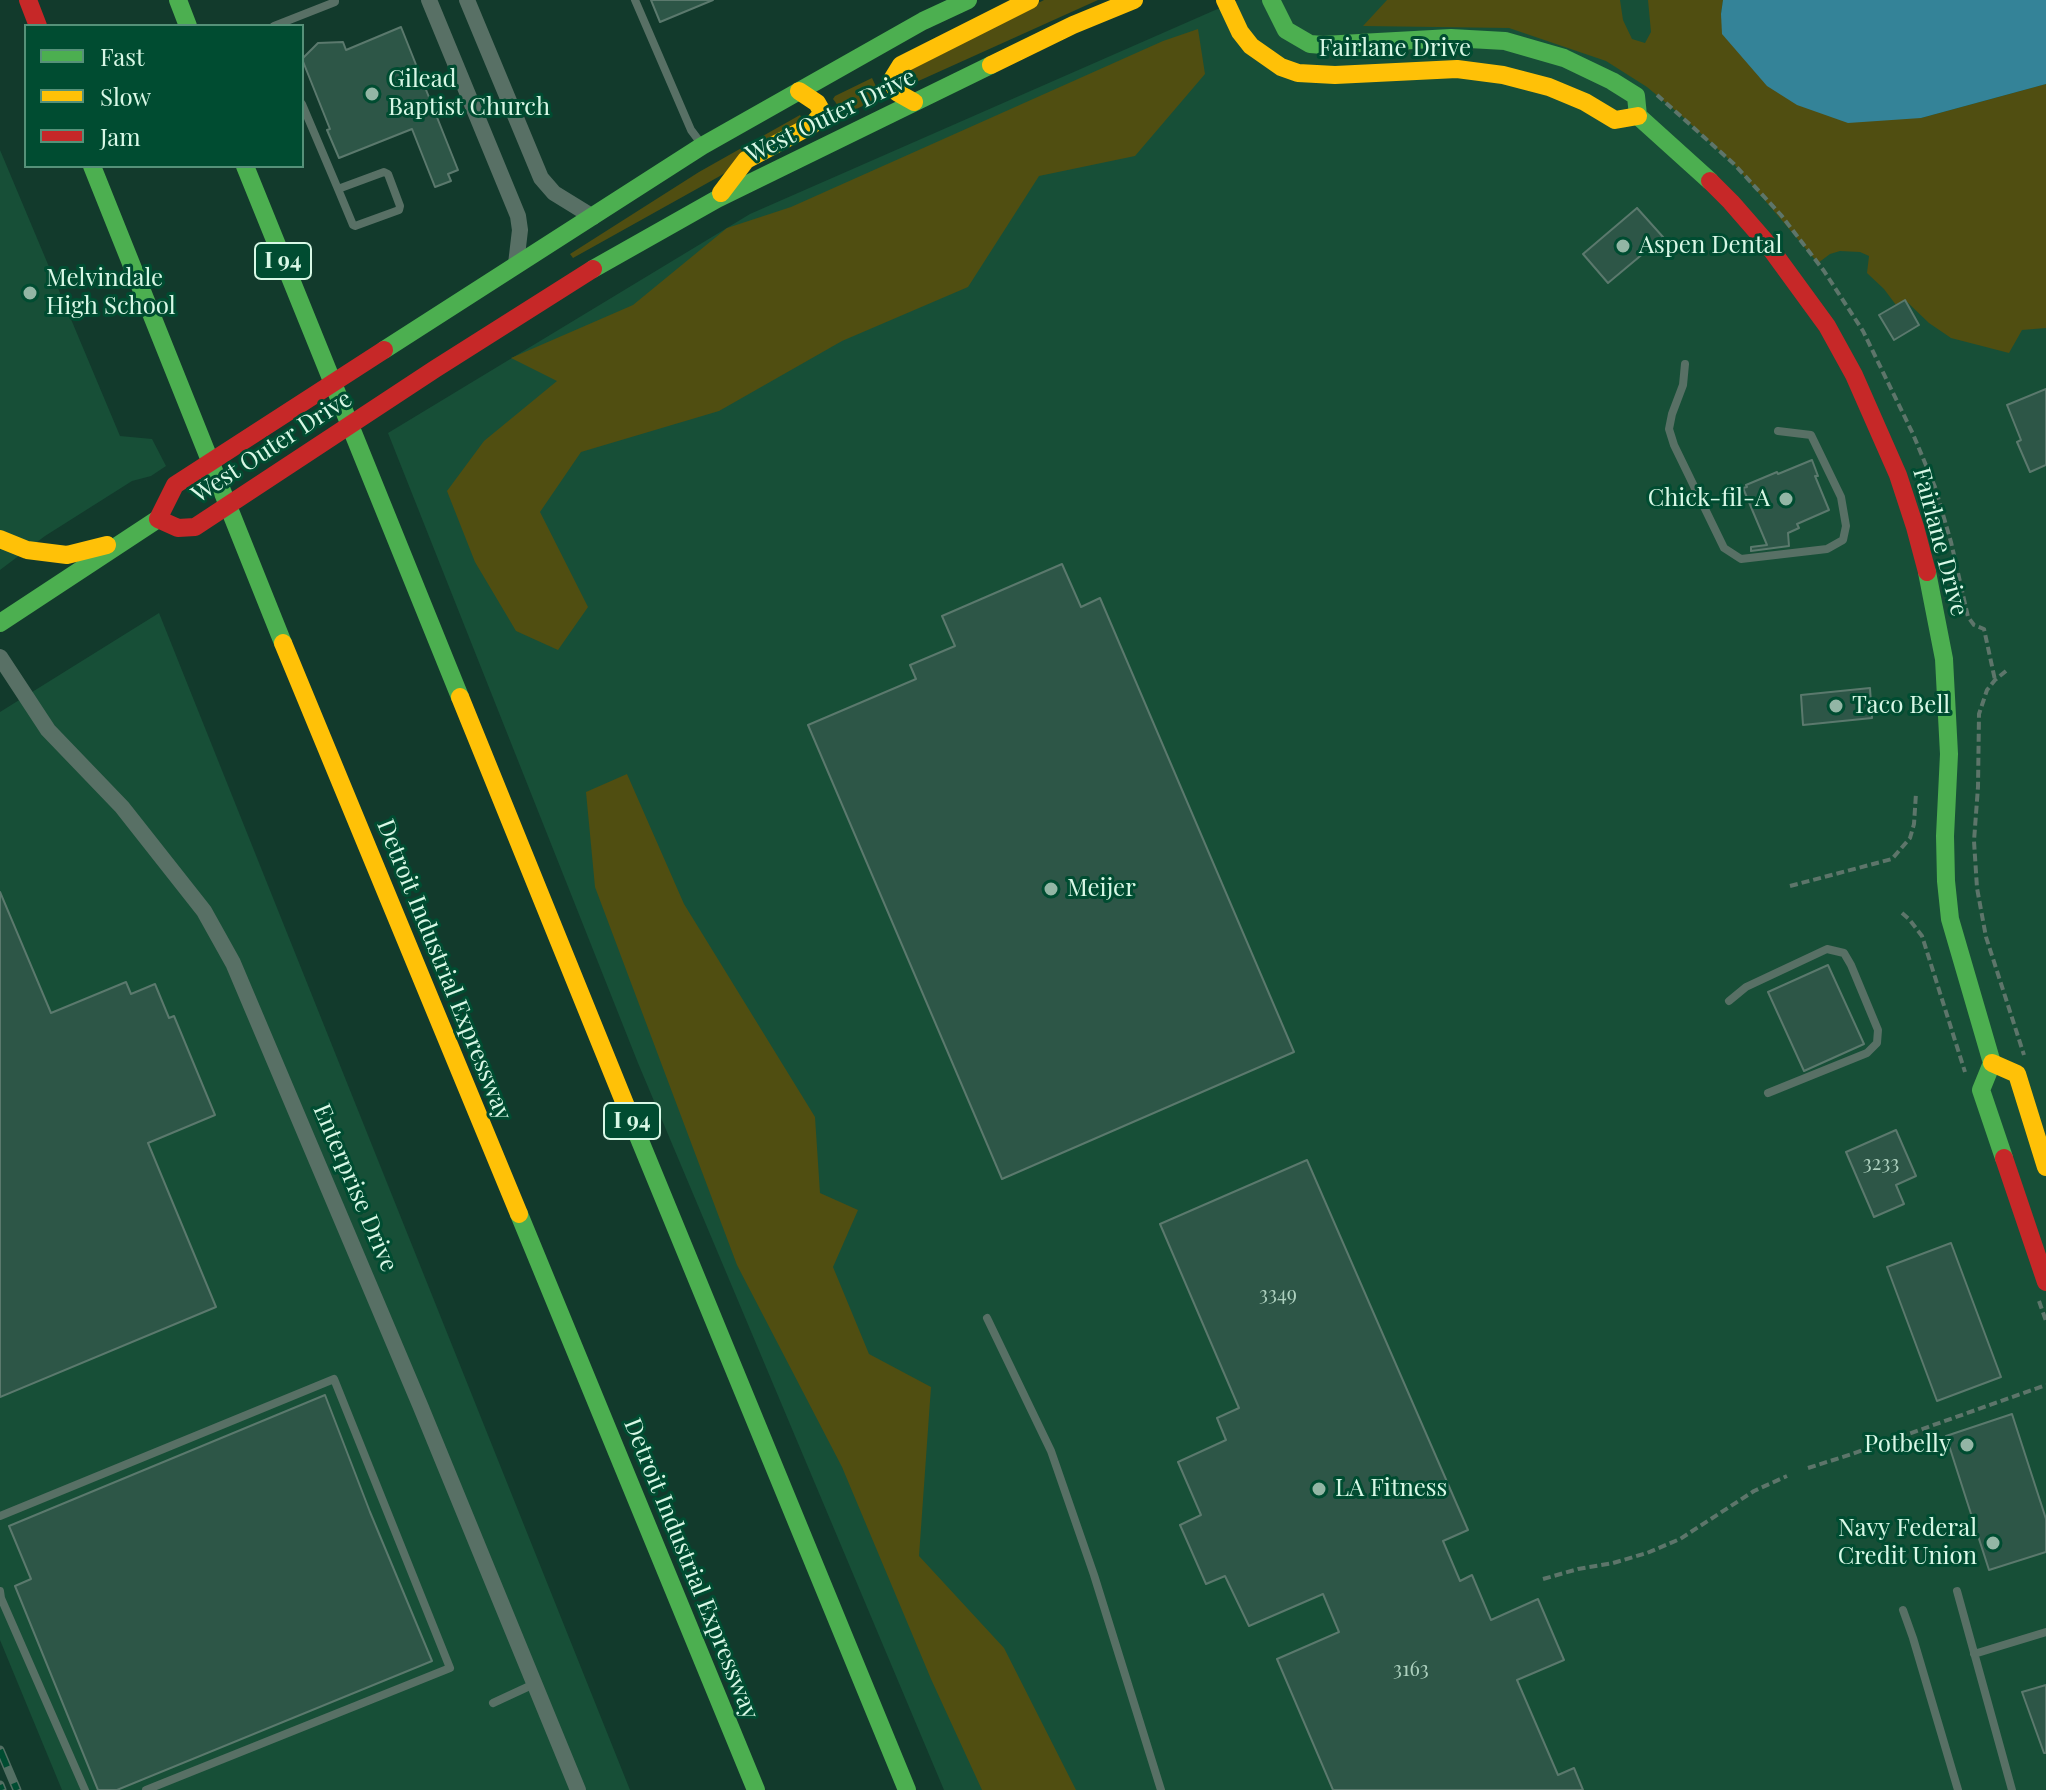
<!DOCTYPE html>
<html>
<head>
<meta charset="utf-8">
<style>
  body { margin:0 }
  #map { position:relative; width:2046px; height:1790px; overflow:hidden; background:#123a2c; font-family:"Playfair Display",serif }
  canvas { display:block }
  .legend { position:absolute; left:24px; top:24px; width:280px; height:144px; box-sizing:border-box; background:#004c31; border:2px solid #569179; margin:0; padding:10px 14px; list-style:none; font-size:24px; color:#d8f8e6 }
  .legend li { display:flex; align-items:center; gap:16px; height:40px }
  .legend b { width:40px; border:2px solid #569179 }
</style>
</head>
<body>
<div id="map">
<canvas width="2046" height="1790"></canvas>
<ul class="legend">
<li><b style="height:10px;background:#4caf50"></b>Fast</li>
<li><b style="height:10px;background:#ffc107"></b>Slow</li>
<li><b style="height:10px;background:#c62828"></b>Jam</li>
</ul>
</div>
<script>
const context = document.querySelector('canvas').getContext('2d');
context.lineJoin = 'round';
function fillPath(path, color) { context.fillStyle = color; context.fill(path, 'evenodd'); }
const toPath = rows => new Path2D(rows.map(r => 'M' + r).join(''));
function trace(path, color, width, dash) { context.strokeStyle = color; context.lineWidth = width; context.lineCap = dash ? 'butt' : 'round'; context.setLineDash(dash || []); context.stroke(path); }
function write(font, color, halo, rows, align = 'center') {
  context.font = font + ' "Playfair Display",serif'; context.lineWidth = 6; context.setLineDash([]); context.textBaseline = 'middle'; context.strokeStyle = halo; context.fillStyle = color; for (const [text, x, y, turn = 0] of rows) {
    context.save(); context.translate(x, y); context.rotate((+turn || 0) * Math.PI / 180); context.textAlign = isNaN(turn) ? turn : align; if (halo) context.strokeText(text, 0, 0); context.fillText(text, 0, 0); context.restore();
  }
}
fillPath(toPath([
  [1238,0,2046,0,2046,1790,944,1790,638,1063,388,433,750,214],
  [0,150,120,436,152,439,166,466,151,476,132,481,45,536,0,570],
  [159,613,630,1790,62,1790,0,1640,0,712]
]), '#174f37');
fillPath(toPath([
  [1044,0,1098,0,914,83,907,83,905,76,908,70],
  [1387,0,1620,0,1623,20,1632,39,1645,43,1651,32,1648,0,1723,0,1721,14,1921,118,2046,84,2046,328,2022,330,2009,353,1951,338,1929,323,1905,300,1896,305,1884,289,1867,273,1869,256,1860,252,1840,251,1830,254,1818,263,1734,164,1683,117,1647,87,1606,61,1509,28,1363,26],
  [1198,29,1205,74,1135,156,1039,176,968,287,842,341,719,411,581,452,540,512,588,607,558,650,516,631,475,562,447,491,484,441,557,381,511,358,633,305,727,228,791,207,1163,41],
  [872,78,881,97,842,116,839,107,833,99,835,96],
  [800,115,804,122,720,176,573,258,570,254,699,172],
  [627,774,684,904,815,1117,820,1193,858,1210,833,1267,869,1354,931,1387,919,1556,1004,1648,1076,1790,982,1790,931,1679,842,1467,737,1265,595,887,586,792]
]), '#504e11');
fillPath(toPath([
  [1723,0,2046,0,2046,84,1921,118,1848,123,1797,105,1767,86,1722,34,1721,14]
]), '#348398');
const building = toPath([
  [651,0,713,0,660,22,651,0],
  [401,27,458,170,448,174,451,181,435,187,412,129,339,158,327,130,330,129,302,59,318,43,343,42,346,50,401,27],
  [1637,208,1663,237,1608,283,1583,254,1637,208],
  [1905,300,1919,325,1894,340,1879,315,1905,300],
  [2046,389,2046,465,2030,472,2017,442,2021,440,2007,405,2046,389],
  [1812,460,1818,476,1815,476,1829,510,1797,524,1799,528,1788,533,1789,546,1751,551,1751,547,1767,545,1743,488,1747,487,1746,485,1777,472,1778,474,1812,460],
  [1062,564,1081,607,1100,598,1294,1052,1002,1179,808,725,916,679,910,665,955,646,942,616,1062,564],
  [1870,688,1872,718,1803,725,1801,695,1870,688],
  [0,892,51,1013,126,982,131,994,155,984,169,1018,174,1016,215,1115,148,1143,216,1307,0,1397,0,892],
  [1828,965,1864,1044,1804,1071,1768,992,1828,965],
  [1896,1130,1916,1176,1896,1185,1904,1204,1874,1217,1846,1152,1896,1130],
  [1307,1160,1468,1530,1443,1541,1460,1581,1472,1575,1491,1620,1538,1599,1564,1660,1517,1680,1558,1775,1574,1768,1583,1790,1333,1790,1277,1659,1339,1632,1323,1594,1249,1626,1225,1576,1206,1584,1180,1525,1201,1515,1178,1462,1226,1440,1217,1418,1239,1408,1160,1224,1307,1160],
  [1951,1243,2001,1377,1937,1401,1887,1267,1951,1243],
  [325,1395,370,1512,432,1661,117,1790,98,1790,15,1586,31,1579,9,1526,325,1395],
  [2012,1414,2046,1519,2046,1552,1989,1570,1946,1436,2012,1414],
  [2046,1685,2046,1753,2044,1753,2022,1692,2046,1685]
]);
fillPath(building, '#2d5647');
trace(building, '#5b796d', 2);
trace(toPath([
  [1657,95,1734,164,1781,215,1824,271,1863,331,1913,434,1935,487,1951,542,1968,617,1974,625,1984,629,1995,680],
  [2006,671,1995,680,1987,690,1979,714,1978,787,1974,841,1977,888,1986,937,2024,1055],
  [1790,886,1892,859,1910,838,1914,824,1916,793],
  [1902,913,1909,919,1922,936,1965,1072],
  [2039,1301,2046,1321],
  [1808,1468,1852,1454,2046,1385],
  [1543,1579,1578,1569,1613,1563,1647,1553,1680,1539,1754,1491,1787,1476]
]), '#5d756a', 4, [8, 4]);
trace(toPath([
  [635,0,691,130,700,142],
  [274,26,335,2,335,0],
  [302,104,338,189,353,225,355,226,399,210,400,206,388,174,384,172,338,189],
  [1685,364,1683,385,1672,414,1669,429,1674,445,1724,548,1741,559,1827,549,1843,540,1846,526,1841,497,1811,435,1778,431],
  [1729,1001,1746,987,1827,949,1844,953,1851,965,1878,1030,1877,1043,1867,1053,1768,1093],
  [987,1318,1051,1451,1094,1575,1161,1790],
  [0,1516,334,1379,450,1668,146,1790],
  [0,1591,1,1598,85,1790],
  [1957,1591,2012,1790],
  [1903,1610,1913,1638,1958,1790],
  [1974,1654,2046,1632],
  [493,1703,534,1684]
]), '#587065', 8);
trace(toPath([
  [429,0,518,216,520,230,516,264],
  [467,0,541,178,554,193,593,217],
  [0,657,48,730,122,807,204,911,233,963,420,1405,578,1790]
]), '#587065', 16);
trace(toPath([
  [178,0,188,26],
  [1271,0,1286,30,1310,44,1323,45,1451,38,1505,41,1564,58,1612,81,1636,96,1638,116,1710,181],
  [92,166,283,643],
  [245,166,460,697],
  [593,269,717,199,991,65],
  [384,350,702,146,923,21,968,0],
  [1927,572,1944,659,1949,754,1945,836,1946,881,1950,919,1992,1063,1981,1090,2004,1158],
  [0,623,158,519],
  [636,1131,907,1790],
  [519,1214,756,1790]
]), '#4caf50', 18);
trace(toPath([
  [1225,0,1240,32,1251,46,1281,67,1298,73,1335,75,1457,69,1503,75,1549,87,1585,102,1615,120,1638,116],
  [991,65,1073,25,1134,0],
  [914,102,898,93,894,86,893,78,901,65,1030,0],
  [721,193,746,160,812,125,820,116,821,110,817,103,799,91],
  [0,539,27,550,67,555,107,545],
  [283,643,519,1214],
  [460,697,636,1131],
  [1992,1063,2017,1074,2046,1167]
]), '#ffc107', 18);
trace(toPath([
  [28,0,38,26],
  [1710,181,1731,202,1765,241,1827,326,1854,375,1898,475,1915,527,1927,572],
  [158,519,178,528,195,527,435,369,593,269],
  [158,519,175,485,384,350],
  [2004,1158,2046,1282]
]), '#c62828', 18);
const rail = toPath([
  [0,1750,17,1790],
  [0,1785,2,1790]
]);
trace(rail, '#536f63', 9);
trace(rail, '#004c31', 6, [18]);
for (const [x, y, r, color] of [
  [372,94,8,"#93b6a5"],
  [1623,246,8,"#93b6a5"],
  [30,293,8,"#93b6a5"],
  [1786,499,8,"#93b6a5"],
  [1836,706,8,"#93b6a5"],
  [1051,889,8,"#93b6a5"],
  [1967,1445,8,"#93b6a5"],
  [1319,1489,8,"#93b6a5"],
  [1993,1543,8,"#93b6a5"]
]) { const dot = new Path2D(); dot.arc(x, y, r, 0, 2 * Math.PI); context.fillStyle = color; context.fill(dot); trace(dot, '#004c31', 3); }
write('20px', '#add0be', null, [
  ["3233",1881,1164],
  ["3349",1278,1295],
  ["3163",1411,1670]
]);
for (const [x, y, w] of [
  [283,261,56],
  [632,1121,56]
]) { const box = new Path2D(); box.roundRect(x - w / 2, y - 18, w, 36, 6); context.fillStyle = '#004c31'; context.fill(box); trace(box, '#d8f8e6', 2); }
write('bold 22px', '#d8f8e6', null, [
  ["I 94",283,261],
  ["I 94",632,1121]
]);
write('24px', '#d8f8e6', '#004c31', [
  ["Fairlane Drive",1395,49],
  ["West Outer Drive",831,116,-26],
  ["West Outer Drive",272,447,-33],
  ["Fairlane Drive",1940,542,75],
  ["Detroit Industrial Expressway",444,970,68],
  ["Enterprise Drive",355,1188,67],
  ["Detroit Industrial Expressway",691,1569,68]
]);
write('24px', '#d8f8e6', '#004c31', [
  ["Gilead",388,80],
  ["Baptist Church",388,108],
  ["Aspen Dental",1639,246],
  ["Melvindale",46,279],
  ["High School",46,307],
  ["Chick-fil-A",1770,499,"right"],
  ["Taco Bell",1852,706],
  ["Meijer",1067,889],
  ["Potbelly",1951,1445,"right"],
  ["LA Fitness",1335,1489],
  ["Navy Federal",1977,1529,"right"],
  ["Credit Union",1977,1557,"right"]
], 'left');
</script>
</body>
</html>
